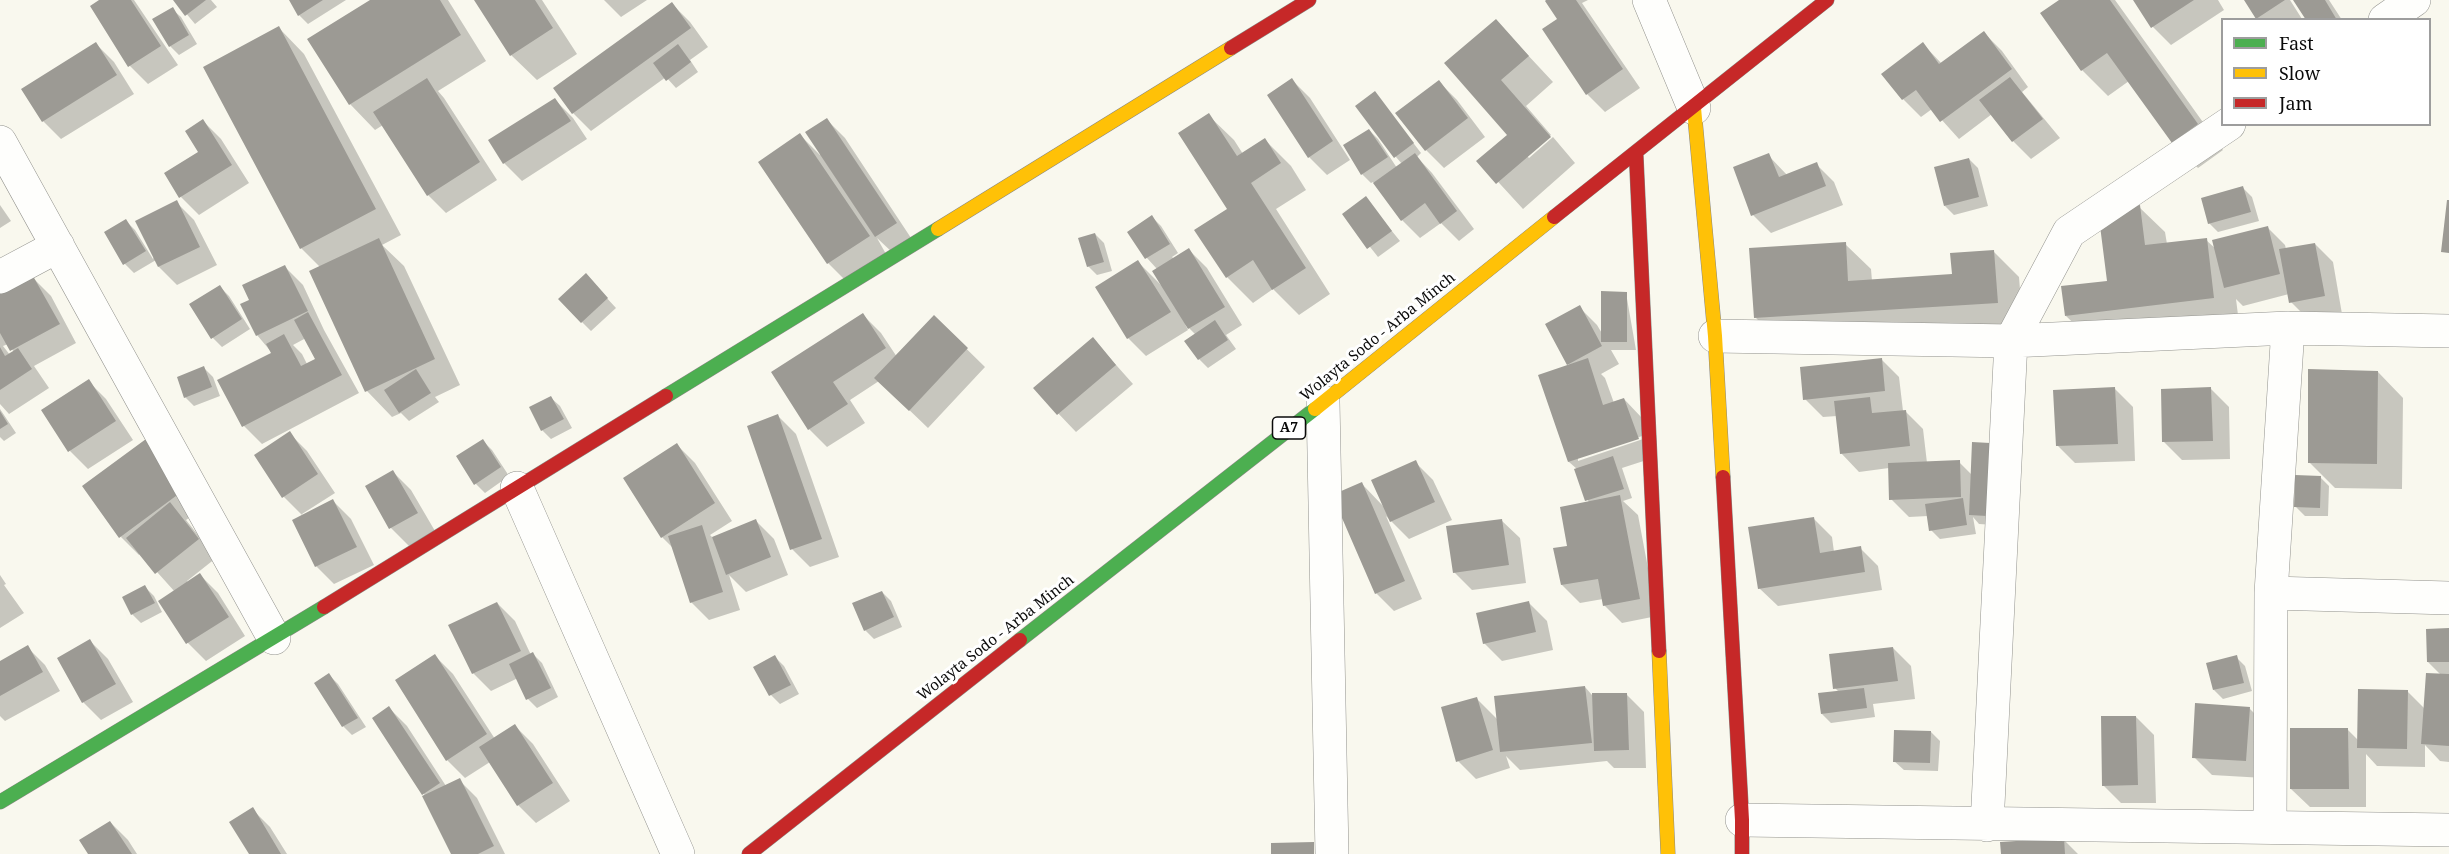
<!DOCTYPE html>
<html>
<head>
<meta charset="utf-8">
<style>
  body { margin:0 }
  #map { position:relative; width:2449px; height:854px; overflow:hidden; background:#f9f8ee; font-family:"Noto Serif",serif }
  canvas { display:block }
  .legend { position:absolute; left:2221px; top:18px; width:210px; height:108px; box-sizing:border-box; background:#fff; border:2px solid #9d9d9d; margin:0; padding:8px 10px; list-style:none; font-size:18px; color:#0b0b0b }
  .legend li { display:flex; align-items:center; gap:12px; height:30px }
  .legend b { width:30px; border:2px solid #9d9d9d }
</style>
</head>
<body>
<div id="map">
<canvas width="2449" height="854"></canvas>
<ul class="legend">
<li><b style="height:8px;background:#4caf50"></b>Fast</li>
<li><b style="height:8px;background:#ffc107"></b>Slow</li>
<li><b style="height:8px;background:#c62828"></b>Jam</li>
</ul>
</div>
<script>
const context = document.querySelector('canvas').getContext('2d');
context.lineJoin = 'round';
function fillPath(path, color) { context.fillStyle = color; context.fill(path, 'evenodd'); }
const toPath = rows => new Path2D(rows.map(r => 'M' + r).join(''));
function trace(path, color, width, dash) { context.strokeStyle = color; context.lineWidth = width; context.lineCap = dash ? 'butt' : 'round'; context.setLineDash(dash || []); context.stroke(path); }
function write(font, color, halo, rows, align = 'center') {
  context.font = font + ' "Noto Serif",serif'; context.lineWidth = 6; context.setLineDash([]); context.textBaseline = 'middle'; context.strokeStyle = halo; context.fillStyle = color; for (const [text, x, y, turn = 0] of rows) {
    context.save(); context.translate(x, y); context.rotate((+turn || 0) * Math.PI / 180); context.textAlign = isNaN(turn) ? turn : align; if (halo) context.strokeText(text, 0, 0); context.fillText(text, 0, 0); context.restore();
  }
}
fillPath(toPath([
  [102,0,134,0,178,65,148,84,130,66],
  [175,0,211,0,217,7,195,24],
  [293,0,346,0,308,24,299,15],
  [373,0,448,0,486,61,438,91,444,98,497,180,446,213,428,195,383,125,375,130,350,104],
  [475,0,542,0,577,54,537,80,511,55],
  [604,0,647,0,621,17],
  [1549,0,1588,0,1582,3,1640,88,1605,112,1587,94,1559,19],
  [2062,0,2115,0,2223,150,2198,168,2173,142,2129,81,2108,96,2082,70,2042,14],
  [2135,0,2218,0,2224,10,2171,45,2153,27],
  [2245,0,2290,0,2302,19,2259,20],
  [2295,0,2329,0,2342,20,2308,20],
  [672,4,690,22,708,47,690,60,698,72,676,88,666,77,591,131,573,113,555,88],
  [172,9,181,17,197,44,179,55,170,46],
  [1496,21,1553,82,1526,106,1551,135,1527,156,1529,158,1553,137,1575,163,1523,209,1479,161,1509,135,1446,63],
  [279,28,304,54,401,235,382,245,404,266,460,385,435,397,439,402,409,421,401,413,392,417,367,391,311,271,320,267,301,248],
  [1984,33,2002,51,2028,87,2022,92,2060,138,2031,159,2013,141,1992,114,1959,139,1932,109,1921,117,1903,99,1883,74,1923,44,1942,64],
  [96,44,114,62,134,94,61,139,43,121],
  [1292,80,1310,98,1350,160,1327,175,1309,157],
  [1439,82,1457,100,1485,137,1444,168,1426,150,1397,113],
  [1375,93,1421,153,1417,157,1432,173,1474,229,1459,241,1441,223,1420,238,1402,220,1373,182,1371,183,1362,174,1369,130,1378,139,1397,168,1402,164,1396,157],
  [555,100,573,118,587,139,522,181,504,163,490,141],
  [1208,115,1234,140,1243,154,1265,140,1291,166,1306,190,1276,209,1330,294,1299,315,1273,289,1253,303,1227,277,1229,210],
  [827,120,845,138,913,241,894,254,877,238,886,254,846,281,828,263,760,163,800,135,820,155],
  [203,121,221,139,249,183,199,215,181,197,200,152],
  [1768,155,1787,175,1816,164,1834,182,1843,205,1771,233,1753,215],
  [1969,159,1978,168,1988,206,1954,215,1945,206],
  [2243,188,2252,197,2259,221,2218,232,2209,223],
  [1365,198,1400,241,1378,257,1344,214],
  [176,202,194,220,217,265,177,285,159,267,156,260,134,273,125,264,106,233,126,221,135,230,153,259],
  [0,205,11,221,0,228],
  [2139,207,2165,232,2167,244,2206,240,2216,249,2267,227,2285,245,2286,249,2315,244,2333,262,2342,314,2309,320,2291,302,2289,294,2243,306,2236,299,2239,323,2092,341,2066,316,2108,282],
  [1152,217,1161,226,1178,253,1172,257,1174,259,1189,250,1207,268,1242,325,1226,335,1236,349,1208,368,1199,359,1196,335,1185,324,1188,330,1146,356,1128,338,1097,288,1138,262,1161,285,1157,269,1147,258,1129,232],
  [1095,234,1104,243,1112,271,1097,275,1088,266],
  [1845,244,1871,269,1872,281,1954,275,1993,251,2019,277,2023,328,1781,343,1755,317],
  [285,267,303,285,324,330,359,393,262,444,244,426,219,381,273,354,257,335,251,300],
  [306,338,317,360,307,364,302,354,293,345],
  [33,278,51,296,76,343,34,366,49,388,9,414,0,404,0,296],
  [8,344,14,352,10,355,3,346],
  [594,284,616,308,591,331,582,322],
  [220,287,229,296,250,329,222,347,213,338,191,305],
  [1626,293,1636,350,1611,350,1619,364,1601,374,1605,378,1614,403,1624,399,1642,418,1656,457,1622,468,1632,498,1623,501,1638,515,1657,616,1622,623,1604,605,1603,599,1580,603,1562,585,1569,547,1589,503,1577,469,1569,462,1540,376,1570,366,1568,364,1579,307,1597,325,1603,335],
  [1645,435,1646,438,1578,461,1578,458],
  [863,315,881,333,897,357,934,317,985,367,928,428,879,381,850,400,865,423,827,447,809,429],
  [1093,339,1133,384,1076,432,1035,389],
  [1881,359,1899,377,1903,411,1905,411,1923,429,1927,463,1959,462,1972,475,1995,525,1979,524,1973,517,1976,534,1940,539,1931,530,1928,516,1909,517,1891,499,1889,468,1859,472,1841,453,1837,416,1823,417,1805,399],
  [204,368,213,377,220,396,194,406,185,397],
  [2378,372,2403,398,2402,489,2335,488,2309,462],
  [88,381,106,399,133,440,88,469,70,451],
  [2115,389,2133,407,2135,461,2075,463,2057,445],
  [2211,389,2229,407,2230,459,2182,460,2164,442],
  [551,398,560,406,572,428,551,439,542,430],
  [0,409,16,433,4,441,0,437],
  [778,416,796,434,839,557,810,567,792,549],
  [289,433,307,451,335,493,302,514,303,516,333,501,351,519,374,565,334,584,316,566,303,516,284,497],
  [146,441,201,509,186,520,216,558,187,581,188,583,200,575,218,593,245,636,206,661,188,643,160,601,175,592,140,553,139,555,121,537],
  [483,441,492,450,509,476,485,493,476,484],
  [677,445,695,463,732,521,710,535,713,538,756,521,774,539,788,575,746,592,729,575,740,610,709,620,691,602,673,548,662,537],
  [1415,462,1433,480,1452,520,1409,539,1386,516,1422,599,1394,611,1376,593,1362,484,1384,507],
  [393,472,411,490,435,531,409,546,391,528],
  [2320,477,2329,486,2328,516,2305,516,2296,507],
  [1814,519,1832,537,1834,552,1860,548,1878,566,1882,590,1778,606,1759,588],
  [1501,520,1520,538,1526,583,1472,590,1454,572],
  [0,575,6,584,4,585,24,613,0,628],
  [145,587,154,596,162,612,141,623,132,614],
  [882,592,891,601,902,627,874,639,865,630],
  [497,603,515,621,531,655,533,654,542,663,558,697,537,708,528,699,518,678,491,691,473,673],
  [1529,603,1547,621,1553,650,1502,661,1484,643],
  [2449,630,2449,762,2440,761,2425,745,2425,767,2377,766,2366,754,2366,807,2310,807,2291,789,2347,729,2359,741,2407,691,2425,709,2441,675,2428,662],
  [90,641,108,659,133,702,101,720,83,702],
  [27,647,45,665,60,691,5,721,0,716,0,663],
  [1893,648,1911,666,1915,699,1873,704,1875,717,1831,723,1822,714,1839,692,1835,688],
  [435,656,453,674,495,739,515,726,533,744,570,801,536,823,518,805,490,762,465,778,447,760],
  [775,657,784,666,799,694,780,704,771,695,755,667],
  [2236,657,2245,666,2252,691,2223,699,2214,690],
  [329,675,338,684,366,727,352,735,343,726],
  [1585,687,1592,695,1626,694,1644,712,1646,768,1614,768,1607,761,1520,770,1506,756,1510,768,1476,779,1458,761,1477,699,1498,720],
  [389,708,407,726,446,786,459,780,477,798,505,854,453,854,424,794],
  [2249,708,2267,726,2264,778,2212,775,2194,757],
  [2136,717,2154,735,2156,803,2121,803,2103,785],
  [1931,732,1940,741,1938,771,1904,770,1894,761],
  [252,809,270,827,287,854,251,854],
  [110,822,128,840,137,854,90,854],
  [2063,839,2078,854,2003,854]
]), '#0003');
fillPath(toPath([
  [99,0,131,0,161,46,128,67,90,6],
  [173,0,206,0,185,16],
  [289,0,323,0,298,16],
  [370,0,440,0,461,35,349,105,307,39],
  [474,0,535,0,553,28,510,56],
  [1546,0,1576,0,1623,69,1586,95,1542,29,1557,19,1545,1],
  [2059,0,2110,0,2198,124,2172,143,2107,53,2081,71,2040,13],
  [2133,0,2194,0,2151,28],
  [2244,0,2285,0,2256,19],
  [2293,0,2325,0,2337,20,2306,20],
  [672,2,691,28,572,114,553,88],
  [173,7,189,35,169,47,152,19],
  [1496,19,1529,56,1501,80,1551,137,1496,184,1476,161,1507,135,1444,63],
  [279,26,376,209,300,249,203,67],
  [1984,31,2012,69,1940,122,1916,90,1902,100,1881,74,1923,42,1939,64],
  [96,42,117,75,42,122,21,89],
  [678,44,691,62,666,81,653,63],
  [2010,77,2043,119,2012,142,1979,100],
  [427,78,480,162,427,196,373,112],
  [1292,78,1333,141,1308,158,1267,95],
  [1439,80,1468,118,1425,151,1395,113],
  [1375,91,1414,143,1394,158,1355,106],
  [555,98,571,121,503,164,488,140],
  [1209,113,1237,156,1265,138,1281,163,1251,183,1306,268,1272,290,1253,260,1226,278,1194,230,1227,209,1178,133],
  [827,118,897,223,875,237,805,132],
  [203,119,232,165,179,198,164,173,198,152,185,131],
  [1369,129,1388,157,1361,175,1343,145],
  [800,133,870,236,827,264,758,162],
  [1415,153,1457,211,1440,224,1425,203,1401,221,1373,183],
  [1769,153,1779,177,1817,162,1826,186,1751,216,1733,167],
  [1969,158,1979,197,1944,206,1934,167],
  [2243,186,2251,212,2208,224,2201,198],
  [1366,196,1392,231,1367,249,1342,214],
  [177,200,200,247,158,267,135,221],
  [2447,200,2449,200,2449,253,2441,252],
  [2140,205,2145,245,2207,238,2214,298,2065,316,2061,286,2107,281,2098,210],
  [1152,215,1170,244,1145,259,1127,232],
  [126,219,146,251,123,265,104,232],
  [2268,226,2280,274,2224,288,2212,240],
  [1095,233,1104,262,1087,267,1078,238],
  [379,238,435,359,365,392,309,271],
  [1846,242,1848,281,1952,274,1950,253,1994,250,1998,303,1754,318,1749,248],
  [2315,243,2325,296,2289,303,2279,249],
  [1189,248,1225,307,1188,329,1152,271],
  [1138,260,1171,312,1127,339,1095,287],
  [285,265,308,311,256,336,240,304,249,300,242,285],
  [586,273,608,298,581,323,558,299],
  [33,276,60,324,10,351,0,333,0,294],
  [220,285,242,319,211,339,189,304],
  [1601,291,1627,292,1627,342,1601,342],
  [1580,305,1602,346,1567,365,1545,324],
  [308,312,342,375,242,427,217,380,271,353,266,344,284,334,301,366,315,359,294,320],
  [863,313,886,348,833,382,848,404,808,430,771,372],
  [934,315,968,348,909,411,874,378],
  [1215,320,1228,340,1198,360,1184,341],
  [1093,337,1116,365,1057,415,1033,388],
  [0,347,5,356,18,348,32,369,0,390],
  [1588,358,1603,405,1624,398,1639,439,1568,462,1538,375],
  [1882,358,1885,391,1803,400,1800,367],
  [204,366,212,387,184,398,177,377],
  [416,369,431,393,399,413,384,390],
  [2308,369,2378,371,2377,464,2308,463],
  [89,379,116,421,68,452,41,410],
  [2115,387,2118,444,2056,446,2053,390],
  [2211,387,2213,441,2162,442,2161,389],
  [551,396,564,419,541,431,529,407],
  [1870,397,1872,413,1906,410,1910,446,1840,454,1834,401],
  [0,411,8,424,0,429],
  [778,414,822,539,790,550,747,426],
  [290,431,318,474,282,498,254,455],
  [146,439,184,490,119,538,82,486],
  [483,439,501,467,474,485,456,456],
  [1972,442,1990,443,1987,516,1969,515],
  [677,443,715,503,661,538,623,478],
  [1613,456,1624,489,1585,501,1574,469],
  [1416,460,1435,502,1390,522,1371,480],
  [1960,460,1961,497,1889,500,1888,463],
  [393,470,418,513,389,529,365,486],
  [2295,475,2321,476,2320,508,2294,507],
  [1362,482,1405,581,1375,594,1332,495],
  [1620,495,1640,599,1603,606,1598,579,1561,585,1553,548,1567,546,1560,507],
  [1963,498,1967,525,1929,531,1925,504],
  [333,499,357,547,315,567,292,520],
  [170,502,199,539,155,574,126,538],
  [1814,517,1820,553,1861,546,1865,572,1758,589,1748,527],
  [756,519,771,557,726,575,712,537],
  [1502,519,1509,565,1453,573,1446,526],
  [702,525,723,592,690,603,668,536],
  [200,573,229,617,186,644,158,601],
  [145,585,155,603,131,615,122,597],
  [882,591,894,617,864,631,852,603],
  [1529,601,1536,632,1483,644,1476,613],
  [497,602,521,651,472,674,448,625],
  [2449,628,2449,662,2427,662,2426,629],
  [90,639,116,684,82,703,57,658],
  [28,645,43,672,0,696,0,661],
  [1893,647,1898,681,1833,689,1829,654],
  [533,652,551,688,526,700,509,664],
  [435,654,487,734,446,761,395,680],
  [775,655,791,685,769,696,753,667],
  [2237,655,2244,683,2213,690,2206,663],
  [329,673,358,718,342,727,314,683],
  [2426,673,2449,674,2449,746,2421,744],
  [1585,686,1592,743,1500,752,1494,696],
  [1864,688,1867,708,1821,714,1818,693],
  [2358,689,2408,690,2407,749,2357,748],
  [1592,693,1627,693,1629,750,1594,751],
  [1477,697,1493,750,1456,762,1441,707],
  [2195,703,2250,707,2246,761,2192,758],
  [389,706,440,783,422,795,372,718],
  [2101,716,2136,716,2138,785,2102,786],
  [515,724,553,783,517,806,479,747],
  [2290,728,2348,728,2349,789,2290,789],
  [1894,730,1931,731,1930,763,1893,762],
  [460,778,494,846,478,854,451,854,422,796],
  [253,807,281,854,249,854,229,822],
  [110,821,132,854,88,854,79,840],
  [2064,838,2065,854,2001,854,2000,842],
  [1314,842,1314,854,1271,854,1271,843]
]), '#9c9a94');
const street = toPath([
  [1649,0,1694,108],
  [2385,20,2414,0],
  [0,142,274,638],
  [0,277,58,246],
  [1715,336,2011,341,2288,328,2449,331],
  [1323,402,1332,854],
  [517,488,678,854],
  [2271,593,2449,598],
  [1742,820,2449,830],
  [1987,825,2011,341,2069,232,2229,124],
  [2270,827,2271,593,2288,328]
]);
const fast = toPath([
  [666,396,938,229],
  [1020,640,1315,409],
  [0,802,324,607]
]);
const slow = toPath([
  [1694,108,1715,336,1723,477],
  [938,229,1231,48],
  [1315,409,1554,217],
  [1659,651,1668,854]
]);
const jam = toPath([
  [1231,48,1309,0],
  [1636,152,1659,651],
  [1554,217,1827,0],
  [1723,477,1742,820,1742,854],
  [324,607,666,396],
  [749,854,1020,640]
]);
trace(street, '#92928d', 34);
trace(fast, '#898884', 15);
trace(slow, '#898884', 15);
trace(jam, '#898884', 15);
trace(street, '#fefefc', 33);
trace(fast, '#4caf50', 14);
trace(slow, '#ffc107', 14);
trace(jam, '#c62828', 14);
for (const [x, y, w] of [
  [1289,428,33]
]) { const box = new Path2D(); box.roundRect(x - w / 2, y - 11, w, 22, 4.5); context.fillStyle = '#fff'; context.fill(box); trace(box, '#0b0b0b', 1.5); }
write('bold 14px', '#0b0b0b', null, [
  ["A7",1289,428]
]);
write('15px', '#0b0b0b', '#fff', [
  ["Wolayta Sodo - Arba Minch",1378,337,-39],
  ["Wolayta Sodo - Arba Minch",996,638,-38]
]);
</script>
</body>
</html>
